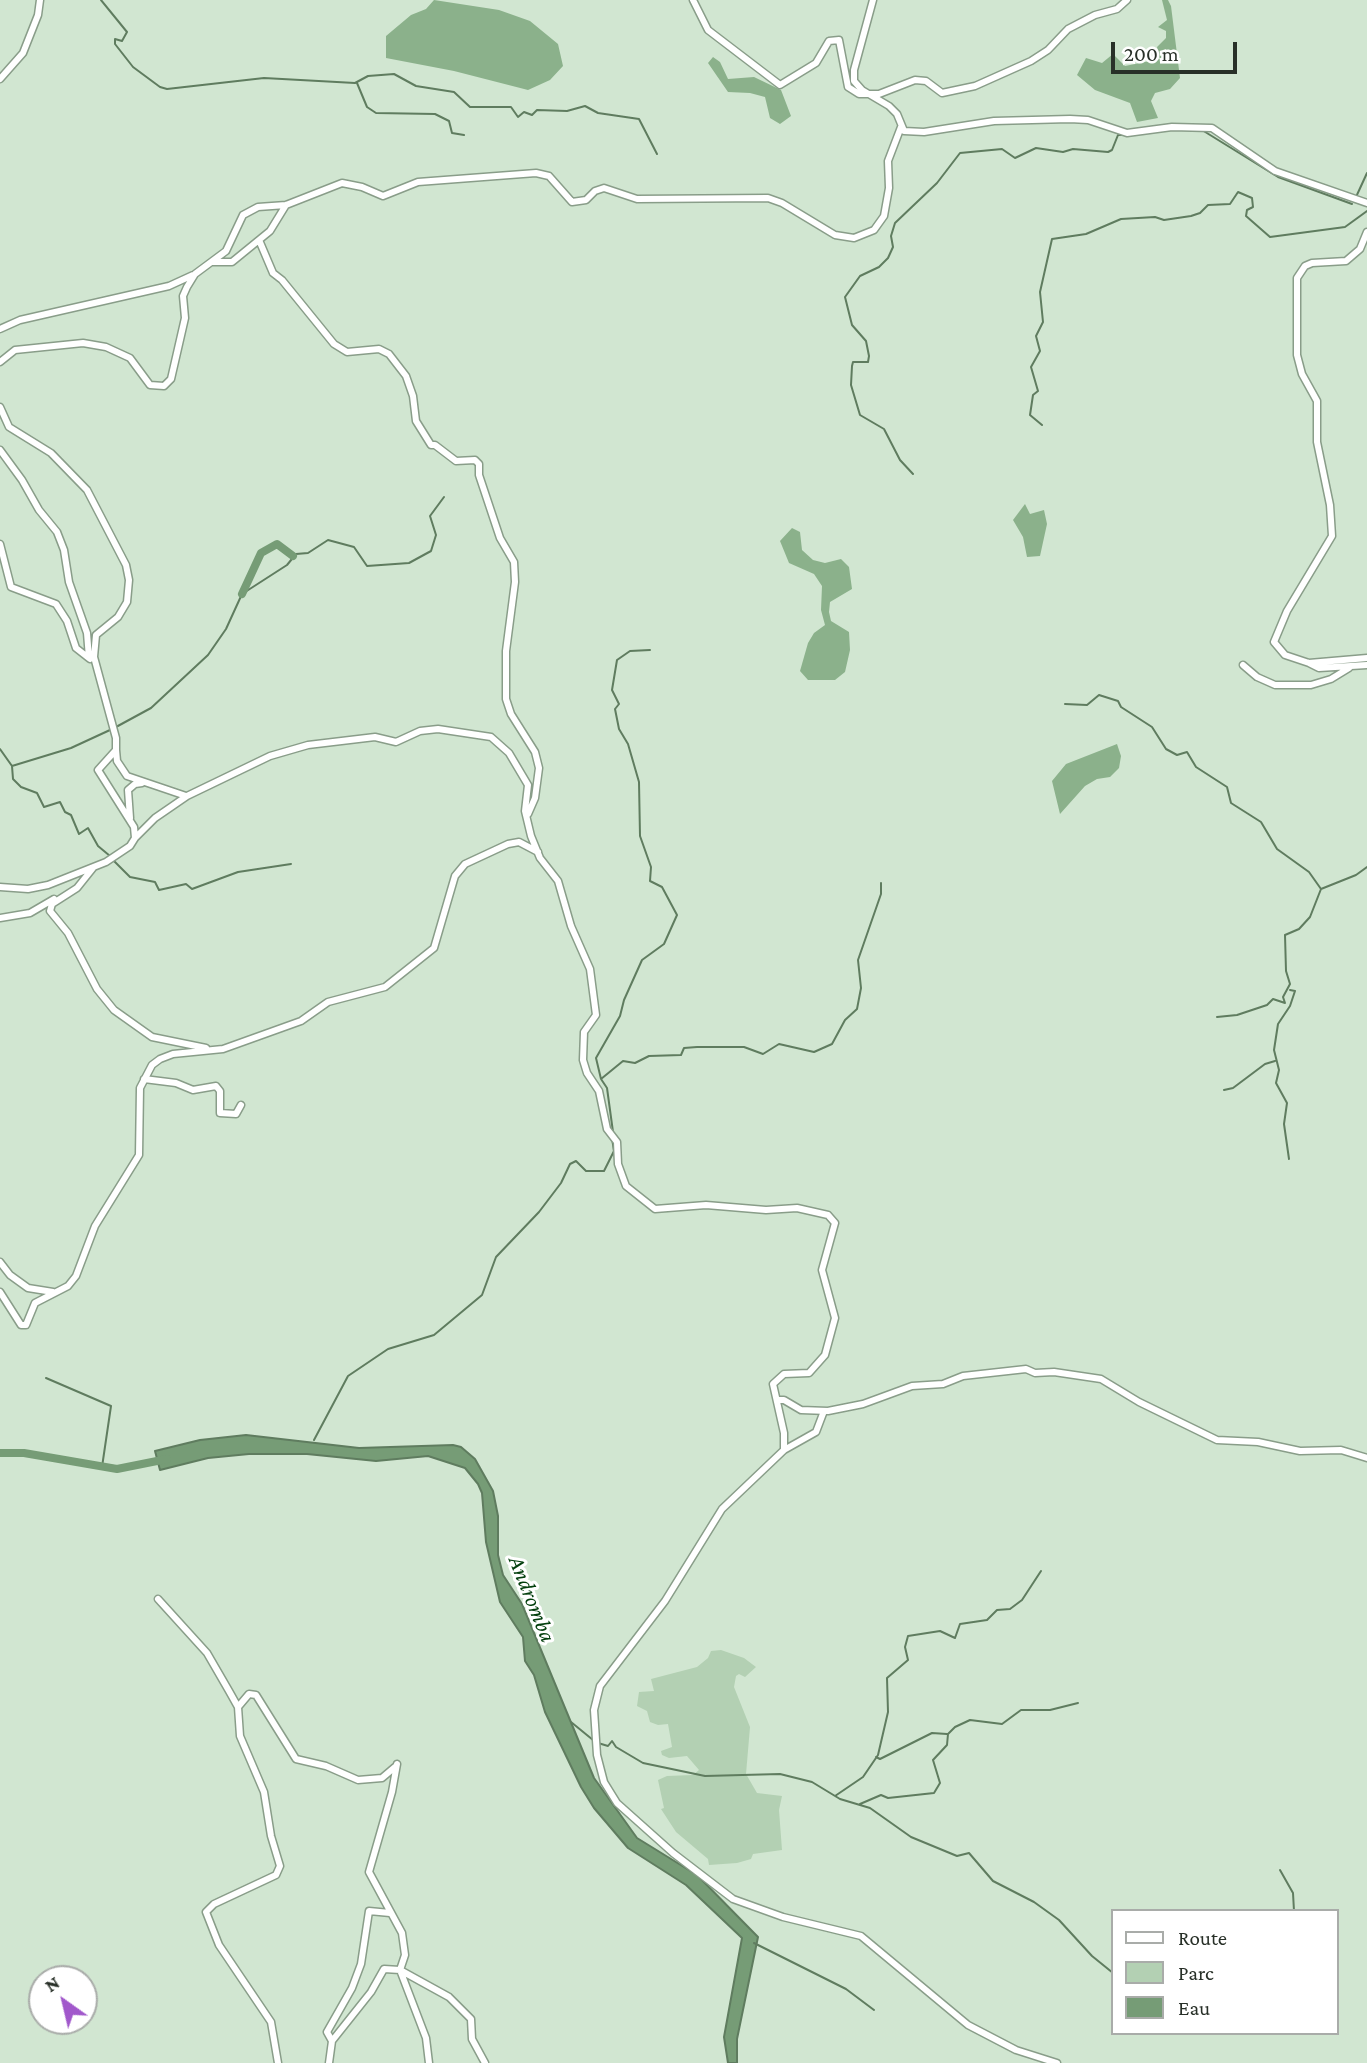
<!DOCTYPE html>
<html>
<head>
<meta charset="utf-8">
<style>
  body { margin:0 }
  #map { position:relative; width:1367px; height:2063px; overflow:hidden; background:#d1e6d1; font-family:"Crimson Pro",serif }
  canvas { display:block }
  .legend { position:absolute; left:1111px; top:1909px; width:228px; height:126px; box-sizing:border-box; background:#fff; border:2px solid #a9aca9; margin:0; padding:9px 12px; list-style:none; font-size:21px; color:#283028 }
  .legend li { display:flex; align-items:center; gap:14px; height:35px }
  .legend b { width:35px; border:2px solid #a9aca9 }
  .north { position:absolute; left:28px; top:1965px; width:70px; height:70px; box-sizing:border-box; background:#fff; border:2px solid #a9aca9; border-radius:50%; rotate:326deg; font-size:19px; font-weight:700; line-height:28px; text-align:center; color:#283028 }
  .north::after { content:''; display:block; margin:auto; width:24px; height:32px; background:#a158cb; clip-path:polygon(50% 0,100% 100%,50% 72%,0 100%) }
  .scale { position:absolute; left:1111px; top:42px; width:126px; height:32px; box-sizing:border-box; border:4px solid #283028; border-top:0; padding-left:9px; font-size:21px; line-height:24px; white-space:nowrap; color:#283028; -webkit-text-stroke:5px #fff; paint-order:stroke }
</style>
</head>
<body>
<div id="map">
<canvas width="1367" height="2063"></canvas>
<ul class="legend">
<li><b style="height:9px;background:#fff"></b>Route</li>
<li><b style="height:19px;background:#b3d0b3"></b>Parc</li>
<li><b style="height:19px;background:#769c76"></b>Eau</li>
</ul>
<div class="north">N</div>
<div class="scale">200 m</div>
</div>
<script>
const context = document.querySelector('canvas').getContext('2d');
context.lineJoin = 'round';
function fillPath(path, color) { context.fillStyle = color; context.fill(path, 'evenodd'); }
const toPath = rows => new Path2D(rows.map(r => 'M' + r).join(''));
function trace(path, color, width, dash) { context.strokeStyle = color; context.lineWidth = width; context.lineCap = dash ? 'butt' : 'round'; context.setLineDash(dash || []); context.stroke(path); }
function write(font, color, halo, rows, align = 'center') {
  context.font = font + ' "Crimson Pro",serif'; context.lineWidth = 6; context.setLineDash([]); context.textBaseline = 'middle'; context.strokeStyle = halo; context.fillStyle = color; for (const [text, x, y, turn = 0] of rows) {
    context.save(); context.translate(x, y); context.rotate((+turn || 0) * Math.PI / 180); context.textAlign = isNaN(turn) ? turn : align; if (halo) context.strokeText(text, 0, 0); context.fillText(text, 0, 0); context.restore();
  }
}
fillPath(toPath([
  [721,1650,744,1658,756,1667,745,1677,739,1674,736,1676,734,1687,750,1727,746,1774,757,1793,782,1796,779,1810,782,1850,753,1854,751,1859,737,1863,709,1865,708,1859,676,1832,661,1809,664,1808,658,1780,667,1776,693,1775,699,1770,687,1756,669,1758,662,1755,661,1751,672,1747,668,1724,658,1725,650,1722,647,1711,637,1706,639,1692,654,1691,651,1679,697,1667,708,1658,711,1651]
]), '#b3d0b3');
fillPath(toPath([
  [434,0,499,10,530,21,558,44,563,66,550,80,528,90,454,71,386,58,386,36,411,15,426,9],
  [1162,0,1168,0,1171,6,1180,78,1170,89,1155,93,1151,101,1158,118,1137,122,1130,103,1095,90,1077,75,1086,58,1102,63,1113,54,1125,66,1160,59,1157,47,1166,38,1166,31,1158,27,1167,20],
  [713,57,720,62,728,79,754,77,781,90,791,116,780,124,770,118,765,97,750,93,728,92,708,63],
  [1025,504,1030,514,1044,510,1047,524,1040,556,1027,557,1023,537,1013,520],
  [792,528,800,532,802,550,813,560,825,563,841,559,849,567,852,589,830,602,829,612,831,621,849,632,850,650,845,672,835,680,808,680,800,671,808,643,814,633,825,625,821,610,822,586,814,574,789,563,780,541],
  [1117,744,1121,756,1119,768,1110,777,1097,779,1085,786,1060,814,1052,781,1066,764]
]), '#8bb18b');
const water = toPath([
  [246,1435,359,1448,453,1445,461,1447,475,1459,493,1491,498,1516,498,1555,503,1575,522,1604,594,1778,637,1838,697,1875,758,1937,737,2039,737,2063,728,2063,724,2037,742,1938,686,1885,628,1848,594,1808,581,1787,545,1712,534,1675,525,1661,523,1637,500,1602,486,1542,482,1493,478,1484,465,1468,428,1456,376,1461,307,1454,249,1454,208,1458,160,1470,155,1451,200,1440,246,1435]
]);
fillPath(water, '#769c76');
trace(water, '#5f7c5f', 2);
trace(toPath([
  [101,0,127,32,122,41,115,39,115,44,133,67,160,87,167,89,264,78,355,83,368,76,394,74,416,86,454,92,470,107,511,107,518,117,524,112,532,115,537,110,567,111,585,106,598,113,639,119,657,154],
  [357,83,367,107,376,113,435,114,449,121,452,133,464,135],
  [1202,130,1278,177,1352,204],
  [1356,197,1367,173],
  [1042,425,1030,415,1033,395,1038,391,1031,367,1040,351,1036,336,1043,322,1040,292,1052,239,1086,234,1121,219,1155,217,1164,220,1191,216,1200,213,1208,205,1230,204,1238,192,1252,198,1253,207,1247,210,1246,216,1270,237,1345,227,1367,211],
  [913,474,900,460,884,429,860,415,851,385,852,366,853,362,868,362,869,356,866,341,852,325,845,297,860,276,879,267,888,258,893,247,891,236,895,223,937,183,960,153,1002,149,1015,158,1036,148,1063,152,1073,149,1108,152,1112,150,1118,135,1123,135],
  [1065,704,1087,705,1099,695,1118,701,1121,707,1152,727,1166,749,1177,755,1187,752,1196,767,1227,787,1231,803,1261,822,1277,849,1309,872,1321,889],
  [116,727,151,708,208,655,226,629,242,594,287,565,296,554,308,553,328,540,354,547,367,566,409,563,431,551,436,535,430,516,444,497],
  [0,749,12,766,71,748,110,730],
  [12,766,13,779,21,787,37,793,44,807,60,802,65,812,71,815,79,834,88,828,98,846,110,856],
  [114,861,130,877,155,882,159,890,186,884,192,889,238,872,291,864],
  [1217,1017,1237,1015,1267,1005,1273,999,1285,1003,1283,997,1290,984,1286,971,1285,935,1299,929,1310,917,1321,889,1356,875,1367,867],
  [601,1079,596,1058,620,1016,624,1000,642,960,664,944,677,915,662,887,650,881,651,867,640,836,639,782,628,744,619,729,615,709,619,704,612,690,617,660,630,651,650,650],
  [1224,1090,1233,1088,1265,1064,1275,1061],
  [613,1132,607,1088,601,1079,623,1061,635,1063,649,1056,681,1055,684,1048,697,1047,744,1047,763,1054,779,1044,814,1052,832,1044,845,1020,857,1009,861,988,858,960,881,894,881,883],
  [1289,1159,1284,1124,1287,1103,1276,1083,1279,1070,1274,1050,1278,1024,1290,1006,1295,991,1290,990],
  [46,1378,111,1406,102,1467],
  [314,1440,348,1376,388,1349,434,1335,482,1295,496,1257,539,1212,561,1183,570,1164,576,1161,586,1171,604,1171,614,1151,612,1138],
  [571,1722,593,1740],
  [598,1743,608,1746,612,1741,616,1747,643,1763,705,1776,780,1774,812,1782,840,1799,870,1808,911,1837,957,1856,969,1853,993,1881,1034,1902,1059,1920,1092,1956,1113,1973],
  [876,1757,880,1759,932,1733,947,1734],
  [835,1796,863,1777,878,1755,888,1712,887,1678,908,1660,905,1647,908,1636,940,1631,955,1638,960,1624,987,1620,997,1610,1010,1609,1022,1600,1041,1571],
  [860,1804,881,1795,888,1798,934,1793,940,1783,933,1760,947,1745,948,1734,955,1727,970,1720,1002,1724,1021,1710,1050,1710,1078,1703],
  [1280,1870,1293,1893,1294,1911],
  [754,1943,846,1989,874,2010],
  [1189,2033,1206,2033]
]), '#5f7c5f', 2);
trace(toPath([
  [242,594,261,553,277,544,293,556],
  [0,1453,24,1453,117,1469,167,1459]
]), '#769c76', 8);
const minor = toPath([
  [693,0,708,30,780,85,816,63,829,41,839,40,848,87,859,94,879,94,915,80,926,81,942,93,975,86,1031,61,1048,50,1068,29,1095,15,1117,9,1127,0],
  [873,0,854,70,854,81,862,90,889,106,897,114,904,131,924,132,994,121,1070,119,1088,120,1127,133,1172,127,1212,128,1275,171,1367,203],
  [0,79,23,53,38,15,40,0],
  [1367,232,1360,249,1346,261,1312,263,1305,266,1297,278,1297,355,1302,374,1317,401,1317,442,1330,505,1332,536,1287,611,1274,642,1285,655,1309,663,1367,658],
  [259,240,273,273,282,280,334,344,347,352,379,349,389,354,406,376,413,396,416,421,431,445,435,445,456,461,475,460,479,464,479,475,500,538,514,562,515,582,506,651,506,699,511,714,535,752,539,768,535,798,528,814],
  [213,262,232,262,270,231,286,205],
  [0,329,20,320,169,286,193,275],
  [0,362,15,350,83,343,106,347,130,358,150,385,164,386,171,379,185,318,183,296,187,287,195,274,226,251,243,215,258,207,286,205,342,183,362,187,383,196,418,182,536,173,549,176,572,202,586,200,595,191,604,188,637,199,768,198,782,203,835,235,854,238,874,230,884,216,889,188,888,161,901,127],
  [0,407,9,427,51,453,87,490,126,565,129,580,127,602,118,617,96,635,94,657,116,738,116,750,98,770,134,827,135,838,130,846,106,862,48,885,28,889,0,887],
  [0,450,22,480,39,510,57,532,64,550,69,582,87,633,89,658],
  [0,544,11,587,56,604,67,621,76,648,90,659],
  [1309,663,1319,668,1367,665],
  [1243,665,1257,677,1275,685,1311,685,1331,679,1349,668],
  [116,750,117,761,127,776,186,796],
  [130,818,128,790,135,784,142,783],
  [135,838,155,818,187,796,270,756,308,745,375,737,396,742,420,731,438,729,491,737,509,753,528,785,525,811,531,836,540,858,558,881,571,926,590,969,596,1015,584,1032,583,1060,587,1073,599,1091,607,1129,617,1142,618,1164,626,1186,655,1209,706,1205,766,1210,797,1208,828,1215,835,1223,822,1270,835,1318,825,1355,809,1373,784,1374,773,1384,784,1433,784,1450,722,1509,665,1601,600,1686,594,1710,597,1755,604,1782,617,1803,673,1853,733,1899,783,1917,861,1936,968,2025,1016,2050,1057,2063],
  [93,868,77,888,52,904,50,911,68,933,97,989,114,1010,152,1037,206,1048],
  [0,918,30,913,54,899],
  [144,1079,176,1083,193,1090,216,1086,220,1091,220,1113,236,1114,241,1105],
  [0,1262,10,1275,28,1288,53,1292],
  [0,1292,21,1325,26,1325,35,1303,68,1286,76,1276,95,1226,139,1155,140,1088,152,1065,160,1059,173,1054,223,1049,301,1021,328,1002,385,987,434,948,455,876,465,864,508,844,519,842,538,852],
  [778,1400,784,1400,801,1410,828,1411,863,1404,912,1386,943,1384,963,1376,1026,1369,1035,1373,1054,1372,1101,1379,1139,1402,1217,1440,1258,1442,1300,1451,1341,1450,1367,1458],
  [784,1450,816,1432,824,1411],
  [158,1599,207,1653,229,1691,238,1707,240,1736,264,1792,271,1836,280,1866,276,1875,214,1904,206,1912,219,1945,271,2022,278,2063],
  [238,1707,249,1694,256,1695,296,1759,326,1766,358,1780,382,1778,395,1767],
  [397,1764,392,1792,369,1872,402,1933,405,1955,400,1970,426,2038,429,2063],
  [332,2041,327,2032,352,1988,361,1964,369,1911,390,1913],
  [329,2063,332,2041,371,1992,384,1969,400,1970,449,1997,471,2019,472,2039,485,2063]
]);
trace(minor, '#899d89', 9);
trace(minor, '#fff', 6);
write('italic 23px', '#033f0d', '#fff', [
  ["Andromba",532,1599,68]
]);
</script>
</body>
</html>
